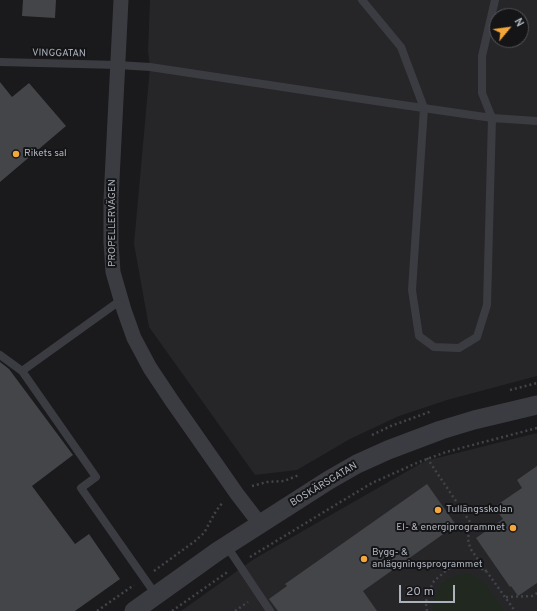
<!DOCTYPE html>
<html>
<head>
<meta charset="utf-8">
<style>
  body { margin:0 }
  #map { position:relative; width:537px; height:611px; overflow:hidden; background:#1a1a1c; font-family:Overpass,sans-serif }
  canvas { display:block }
  .north { position:absolute; left:489px; top:8px; width:40px; height:40px; box-sizing:border-box; background:#151517; border:1px solid #515459; border-radius:50%; rotate:61deg; font-size:11px; font-weight:700; line-height:16px; text-align:center; color:#acb2bc }
  .north::after { content:''; display:block; margin:auto; width:14px; height:18px; background:#f3a63b; clip-path:polygon(50% 0,100% 100%,50% 72%,0 100%) }
  .scale { position:absolute; left:399px; top:585px; width:56px; height:18px; box-sizing:border-box; border:2px solid #acb2bc; border-top:0; padding-left:5px; font-size:12px; line-height:14px; white-space:nowrap; color:#acb2bc; -webkit-text-stroke:3px #151517; paint-order:stroke }
</style>
</head>
<body>
<div id="map">
<canvas width="537" height="611"></canvas>
<div class="north">N</div>
<div class="scale">20 m</div>
</div>
<script>
const context = document.querySelector('canvas').getContext('2d');
context.lineJoin = 'round';
function fillPath(path, color) { context.fillStyle = color; context.fill(path, 'evenodd'); }
const toPath = rows => new Path2D(rows.map(r => 'M' + r).join(''));
function trace(path, color, width, dash) { context.strokeStyle = color; context.lineWidth = width; context.lineCap = dash ? 'butt' : 'round'; context.setLineDash(dash || []); context.stroke(path); }
function write(font, color, halo, rows, align = 'center') {
  context.font = font + ' Overpass,sans-serif'; context.lineWidth = 4; context.setLineDash([]); context.textBaseline = 'middle'; context.strokeStyle = halo; context.fillStyle = color; for (const [text, x, y, turn = 0] of rows) {
    context.save(); context.translate(x, y); context.rotate((+turn || 0) * Math.PI / 180); context.textAlign = isNaN(turn) ? turn : align; if (halo) context.strokeText(text, 0, 0); context.fillText(text, 0, 0); context.restore();
  }
}
fillPath(toPath([
  [150,0,537,0,537,376,447,400,399,416,350,439,297,470,255,475,149,327,134,244,150,67,148,51],
  [497,16,521,16,521,40,497,40],
  [537,433,537,611,181,611,254,559,425,461]
]), '#262629');
fillPath(toPath([
  [465,573,472,575,478,578,486,585,504,611,434,611,433,608,434,600,441,585,447,579]
]), '#202820');
fillPath(toPath([
  [23,0,56,0,55,18,22,16],
  [0,82,12,97,29,83,66,126,0,182],
  [0,362,9,369,73,455,32,486,75,544,89,534,120,579,75,611,0,611],
  [537,466,537,583,518,596,511,586,510,587,476,538,503,519,494,507,522,488,517,480],
  [427,484,456,525,363,591,377,611,278,611,269,599,287,586,285,584]
]), '#444549');
trace(toPath([
  [510,390,537,383],
  [372,435,391,426,432,411],
  [427,458,470,522,468,539,470,548,486,571],
  [252,486,267,482,284,481,299,475],
  [250,557,342,501,372,483,419,462,446,452,537,428],
  [154,571,195,541,204,533,216,511,223,502],
  [506,597,532,596,537,593],
  [97,611,134,585],
  [172,611,229,571],
  [235,611,248,602],
  [427,611,426,604,427,595,434,581,448,569,462,565,477,566,487,572,515,611]
]), '#414448', 2.5, [2, 3]);
trace(toPath([
  [362,0,401,47,424,108,412,290,419,336,434,347,459,348,477,337,487,305,492,118,482,93,482,56,495,0],
  [0,62,118,65,150,67,382,102,492,118,537,121],
  [121,300,22,371,96,477,81,488,156,595],
  [0,355,22,371],
  [226,545,270,611]
]), '#3b3c41', 8);
trace(toPath([
  [121,0,111,200,111,243,113,272,124,310,134,338,150,368,172,401,237,494,260,524]
]), '#3b3c41', 15);
trace(toPath([
  [134,611,218,551,329,480,357,464,388,450,441,430,474,420,537,405]
]), '#3b3c41', 19);
for (const [x, y, r, color] of [
  [16,154,4,"#f3a63b"],
  [438,510,4,"#f3a63b"],
  [513,528,4,"#f3a63b"],
  [364,559,4,"#f3a63b"]
]) { const dot = new Path2D(); dot.arc(x, y, r, 0, 2 * Math.PI); context.fillStyle = color; context.fill(dot); trace(dot, '#151517', 1.5); }
write('10px', '#acb2bc', '#151517', [
  ["VINGGATAN",59,54,1],
  ["PROPELLERVÄGEN",113,223,-90],
  ["BOSKÄRSGATAN",324,485,-31]
]);
write('10px', '#acb2bc', '#151517', [
  ["Rikets sal",24,154],
  ["Tullängsskolan",446,510],
  ["El- & energiprogrammet",505,528,"right"],
  ["Bygg- &",372,553],
  ["anläggningsprogrammet",372,565]
], 'left');
</script>
</body>
</html>
